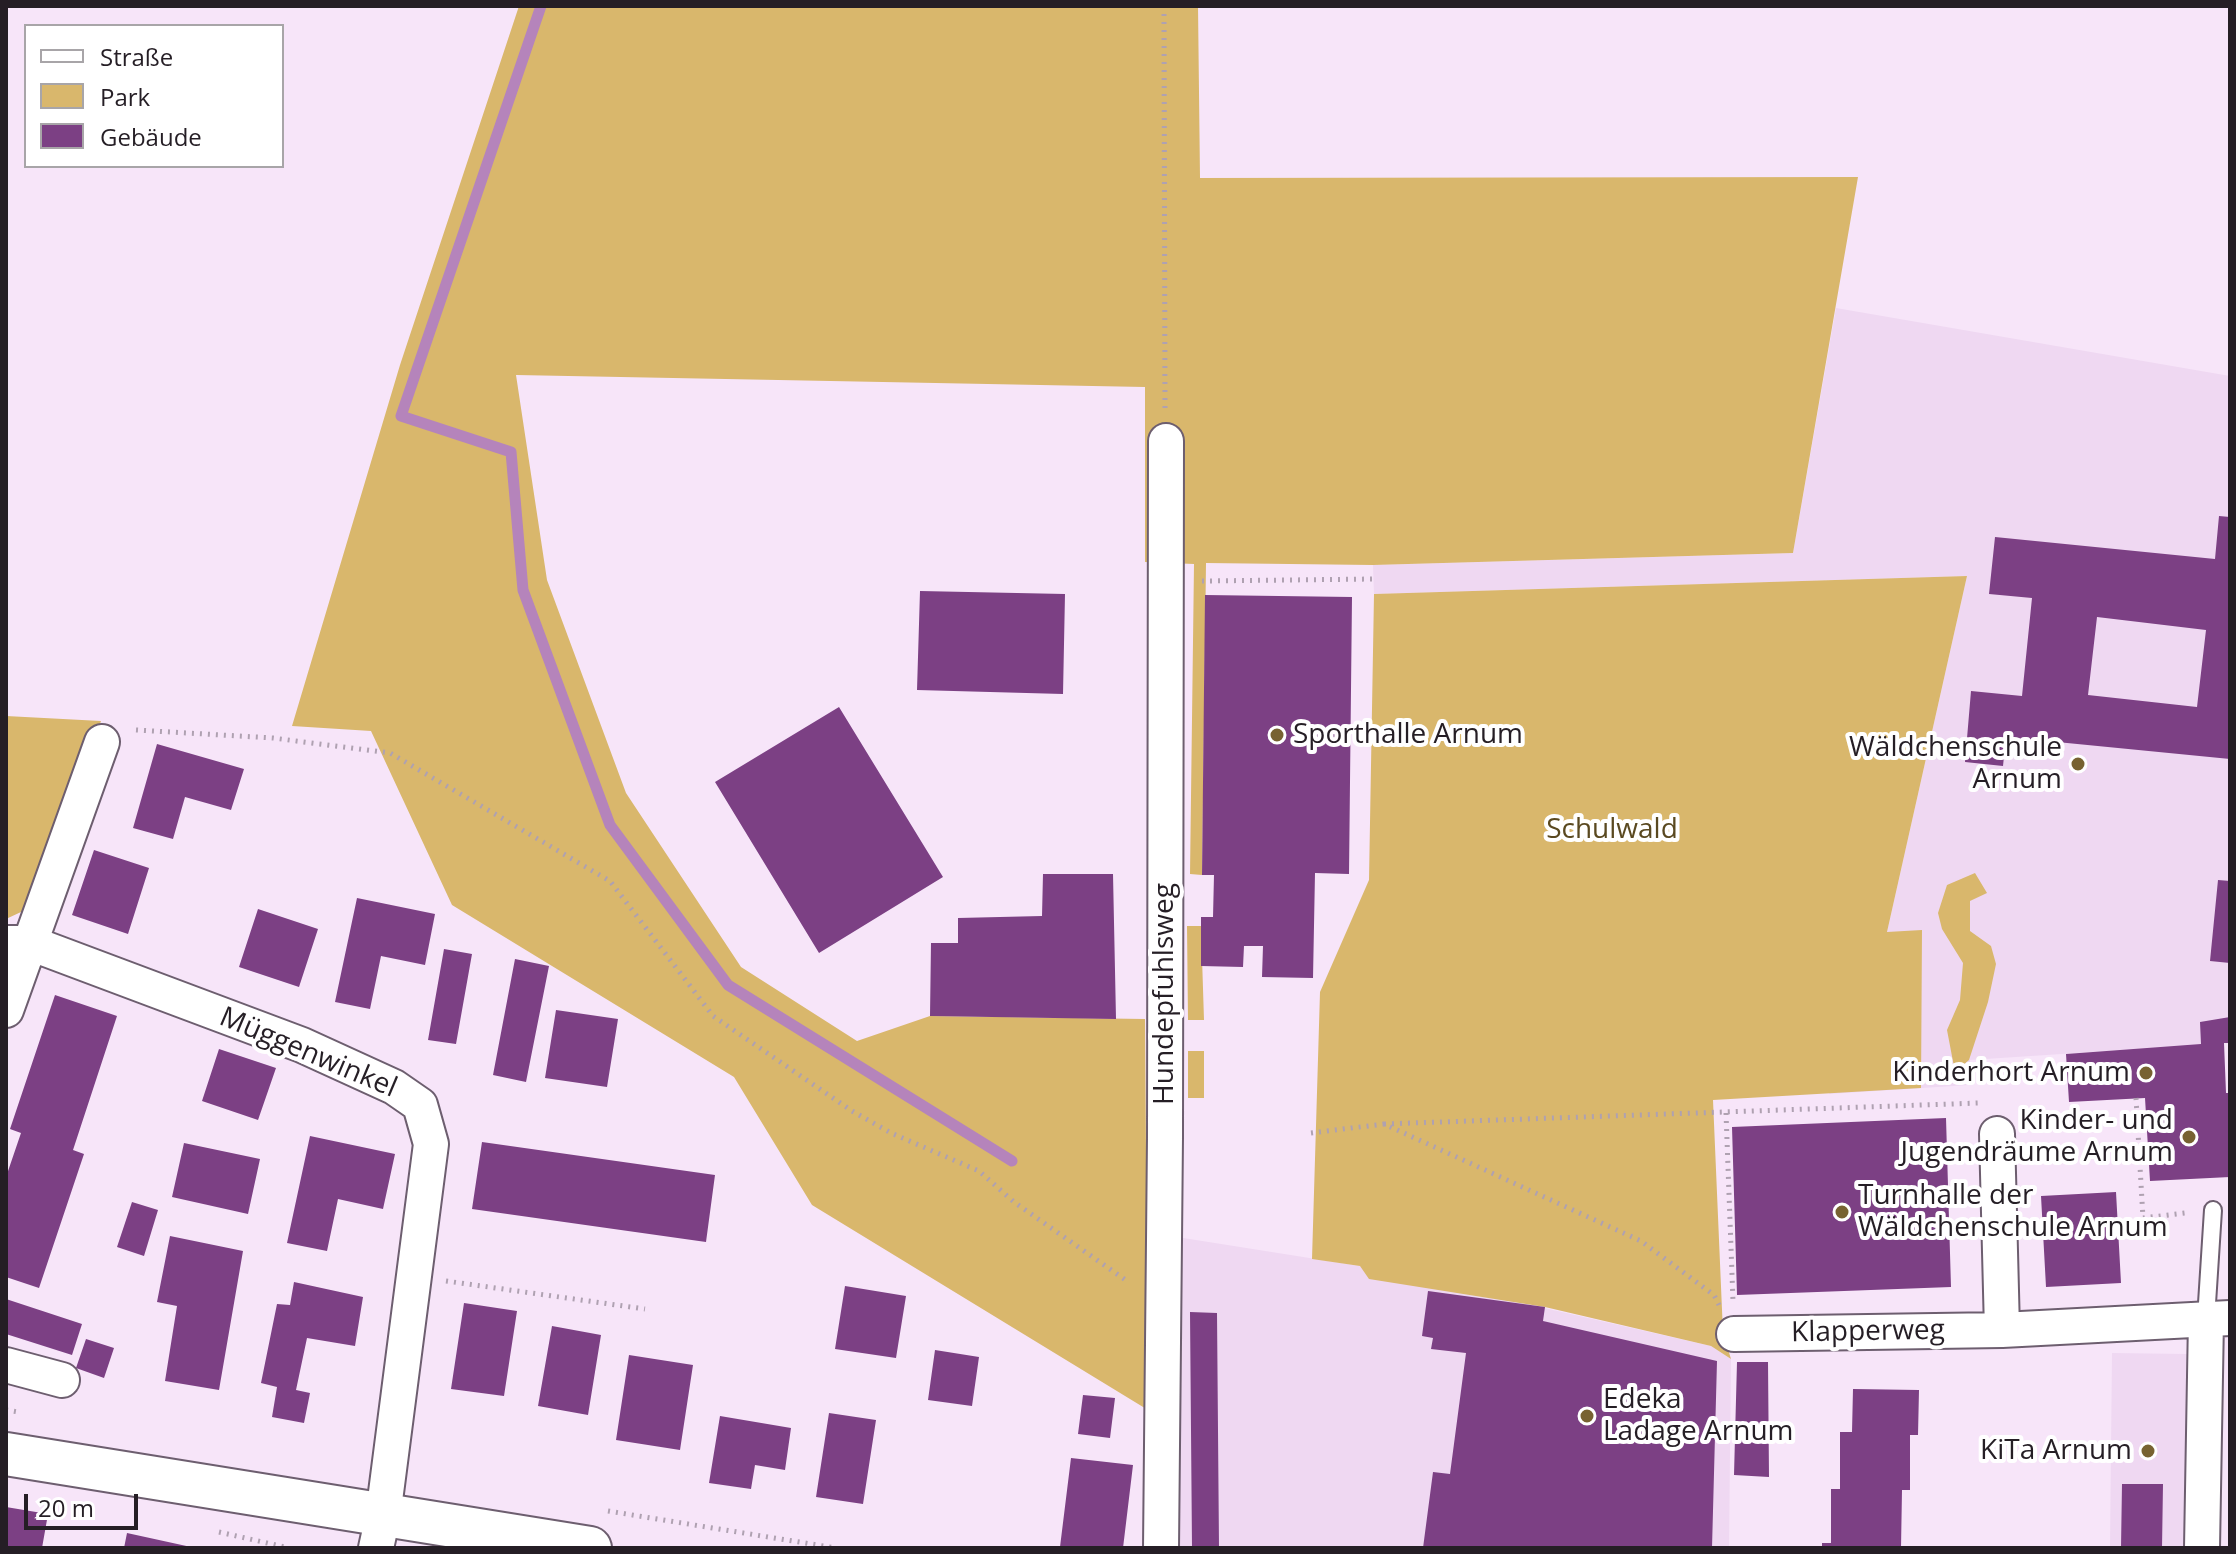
<!DOCTYPE html>
<html>
<head>
<meta charset="utf-8">
<style>
  body { margin:0 }
  #map { position:relative; width:2236px; height:1554px; overflow:hidden; background:#f7e5f9; font-family:"Open Sans",sans-serif }
  canvas { display:block }
  .frame { position:absolute; inset:0; border:8px solid #251e25; pointer-events:none }
  .legend { position:absolute; left:24px; top:24px; width:260px; height:144px; box-sizing:border-box; background:#fff; border:2px solid #a8a5a8; margin:0; padding:10px 14px; list-style:none; font-size:24px; color:#251e25 }
  .legend li { display:flex; align-items:center; gap:16px; height:40px }
  .legend b { width:40px; border:2px solid #a8a5a8 }
  .scale { position:absolute; left:24px; top:1494px; width:114px; height:36px; box-sizing:border-box; border:4px solid #251e25; border-top:0; padding-left:10px; font-size:24px; line-height:28px; white-space:nowrap; color:#251e25; -webkit-text-stroke:6px #fff; paint-order:stroke }
</style>
</head>
<body>
<div id="map">
<canvas width="2236" height="1554"></canvas>
<div class="frame"></div>
<ul class="legend">
<li><b style="height:10px;background:#fff"></b>Straße</li>
<li><b style="height:22px;background:#d9b76c"></b>Park</li>
<li><b style="height:22px;background:#7c4084"></b>Gebäude</li>
</ul>
<div class="scale">20 m</div>
</div>
<script>
const context = document.querySelector('canvas').getContext('2d');
context.lineJoin = 'round';
function fillPath(path, color) { context.fillStyle = color; context.fill(path, 'evenodd'); }
const toPath = rows => new Path2D(rows.map(r => 'M' + r).join(''));
function trace(path, color, width, dash) { context.strokeStyle = color; context.lineWidth = width; context.lineCap = dash ? 'butt' : 'round'; context.setLineDash(dash || []); context.stroke(path); }
function write(font, color, halo, rows, align = 'center') {
  context.font = font + ' "Open Sans",sans-serif'; context.lineWidth = 8; context.setLineDash([]); context.textBaseline = 'middle'; context.strokeStyle = halo; context.fillStyle = color; for (const [text, x, y, turn = 0] of rows) {
    context.save(); context.translate(x, y); context.rotate((+turn || 0) * Math.PI / 180); context.textAlign = isNaN(turn) ? turn : align; if (halo) context.strokeText(text, 0, 0); context.fillText(text, 0, 0); context.restore();
  }
}
fillPath(toPath([
  [1836,308,2230,376,2230,1043,1970,1060,1969,1085,1829,1094,1887,932,1967,576,1374,594,1373,565,1793,553],
  [1177,1237,1360,1266,1711,1346,1731,1359,1729,1548,1179,1548],
  [2112,1353,2187,1354,2185,1548,2110,1548]
]), '#efd8f2');
fillPath(toPath([
  [519,6,1198,6,1200,178,1858,177,1793,553,1373,565,1206,563,1202,875,1190,874,1194,564,1145,562,1145,387,516,375,547,580,626,793,741,967,857,1041,930,1016,1145,1019,1148,1410,812,1205,734,1077,452,905,371,731,292,726,400,365],
  [1967,576,1887,932,1922,930,1921,1088,1713,1100,1723,1333,1731,1359,1711,1346,1545,1307,1369,1279,1360,1266,1312,1259,1320,992,1369,880,1374,594],
  [6,716,101,721,36,905,6,919],
  [1975,873,1987,893,1970,901,1970,931,1991,946,1996,964,1988,1002,1969,1060,1955,1072,1947,1030,1960,1000,1963,963,1942,929,1938,913,1947,885],
  [1187,926,1201,926,1204,1020,1188,1020],
  [1188,1051,1204,1051,1204,1098,1188,1098]
]), '#d9b76c');
trace(toPath([
  [541,6,401,416,511,452,523,590,610,825,728,985,1012,1161]
]), '#b584bb', 11);
fillPath(toPath([
  [2219,516,2230,517,2230,759,2006,737,2003,766,1965,762,1971,691,2022,696,2032,598,1989,594,1995,537,2215,559],
  [2097,617,2206,630,2197,707,2088,695],
  [920,591,1065,594,1063,694,917,690],
  [1205,595,1352,597,1349,874,1315,873,1313,978,1262,977,1263,946,1244,946,1243,967,1201,966,1201,917,1213,917,1214,875,1202,875],
  [839,707,943,877,819,953,715,782],
  [157,744,244,769,231,810,185,797,173,839,133,828],
  [94,850,149,868,128,934,72,915],
  [1043,874,1113,874,1116,1019,930,1016,931,943,958,943,958,918,1042,916],
  [2218,880,2230,881,2230,963,2210,961],
  [357,898,435,914,425,965,381,956,370,1009,335,1002],
  [258,909,318,929,299,987,239,967],
  [444,949,472,954,456,1044,428,1040],
  [515,959,549,966,526,1082,493,1075],
  [55,995,117,1016,73,1150,84,1154,39,1288,6,1277,6,1177,21,1133,10,1129],
  [556,1010,618,1019,607,1087,545,1078],
  [2230,1017,2230,1043,2224,1043,2226,1093,2230,1093,2230,1177,2150,1181,2145,1098,2069,1102,2066,1054,2201,1044,2200,1022],
  [219,1049,276,1068,258,1120,202,1101],
  [1946,1118,1951,1287,1737,1295,1732,1127],
  [310,1136,395,1154,383,1209,338,1199,327,1251,287,1243],
  [482,1142,715,1175,706,1242,472,1209],
  [184,1143,260,1159,248,1214,172,1197],
  [2116,1192,2121,1283,2046,1287,2041,1196],
  [132,1202,158,1210,144,1256,117,1247],
  [170,1236,243,1251,219,1390,165,1381,177,1306,157,1302],
  [294,1282,363,1297,355,1346,307,1338,296,1390,310,1393,304,1423,272,1417,277,1387,261,1383,277,1304,290,1305],
  [845,1286,906,1296,896,1358,835,1349],
  [1428,1291,1545,1307,1543,1321,1717,1361,1712,1548,1423,1548,1433,1472,1450,1474,1466,1353,1431,1349,1433,1338,1422,1336],
  [6,1299,82,1324,72,1355,6,1334],
  [464,1303,517,1311,504,1396,451,1389],
  [1190,1312,1217,1313,1219,1548,1192,1548],
  [552,1326,601,1335,588,1415,538,1406],
  [86,1339,114,1348,104,1378,76,1368],
  [935,1350,979,1357,972,1406,928,1400],
  [629,1355,693,1365,680,1450,616,1440],
  [1737,1362,1768,1362,1769,1477,1734,1475],
  [1853,1389,1919,1390,1918,1435,1910,1435,1910,1490,1902,1490,1901,1548,1822,1548,1822,1543,1831,1543,1831,1489,1840,1489,1840,1432,1852,1432],
  [1083,1395,1115,1398,1110,1438,1078,1434],
  [829,1413,876,1420,863,1504,816,1497],
  [720,1416,791,1428,785,1470,755,1465,751,1489,709,1483],
  [1071,1458,1133,1465,1123,1548,1060,1547],
  [2122,1484,2163,1484,2162,1548,2121,1548],
  [6,1507,48,1514,42,1548,6,1548],
  [127,1533,191,1547,191,1548,124,1548]
]), '#7c4084');
const service = toPath([
  [2206,1319,2213,1210]
]);
const minor = toPath([
  [6,943,30,943,102,742],
  [6,1010,30,943,302,1045,394,1087,420,1105,431,1144,383,1516,376,1548],
  [1997,1134,2002,1330],
  [1734,1334,2002,1330,2230,1318],
  [6,1365,62,1380],
  [1161,1548,1165,1137,1166,441],
  [2202,1548,2206,1319]
]);
const tertiary = toPath([
  [6,1454,590,1548]
]);
trace(service, '#6d5e6f', 20);
trace(minor, '#6d5e6f', 38);
trace(tertiary, '#6d5e6f', 46);
trace(toPath([
  [1164,6,1165,408],
  [1202,581,1374,579],
  [136,730,273,738,390,753,610,881,713,1016,852,1111,891,1133,979,1171,1014,1202,1127,1281],
  [2136,1098,2143,1218,2185,1213],
  [1726,1113,1733,1301],
  [1384,1124,1979,1103],
  [1311,1133,1384,1124,1641,1241,1714,1295,1719,1305],
  [446,1281,645,1309],
  [6,1410,18,1412],
  [608,1511,836,1548],
  [219,1532,289,1548]
]), '#afa1b1', 5, [2, 6]);
trace(service, '#fff', 16);
trace(minor, '#fff', 34);
trace(tertiary, '#fff', 42);
for (const [x, y, r, color] of [
  [1277,735,8,"#776231"],
  [2078,764,8,"#776231"],
  [2146,1073,8,"#776231"],
  [2189,1137,8,"#776231"],
  [1842,1212,8,"#776231"],
  [1587,1416,8,"#776231"],
  [2148,1451,8,"#776231"]
]) { const dot = new Path2D(); dot.arc(x, y, r, 0, 2 * Math.PI); context.fillStyle = color; context.fill(dot); trace(dot, '#fff', 3); }
write('28px', '#251e25', '#fff', [
  ["Sporthalle Arnum",1293,735,"left"],
  ["Wäldchenschule",2062,748],
  ["Arnum",2062,780],
  ["Kinderhort Arnum",2130,1073],
  ["Kinder- und",2173,1121],
  ["Jugendräume Arnum",2173,1153],
  ["Turnhalle der",1858,1196,"left"],
  ["Wäldchenschule Arnum",1858,1228,"left"],
  ["Edeka",1603,1400,"left"],
  ["Ladage Arnum",1603,1432,"left"],
  ["KiTa Arnum",2132,1451]
], 'right');
write('28px', '#5a4920', '#fff', [
  ["Schulwald",1612,830]
]);
write('28px', '#251e25', '#fff', [
  ["Hundepfuhlsweg",1165,994,-90],
  ["Müggenwinkel",308,1053,23],
  ["Klapperweg",1868,1332,-1]
]);
</script>
</body>
</html>
